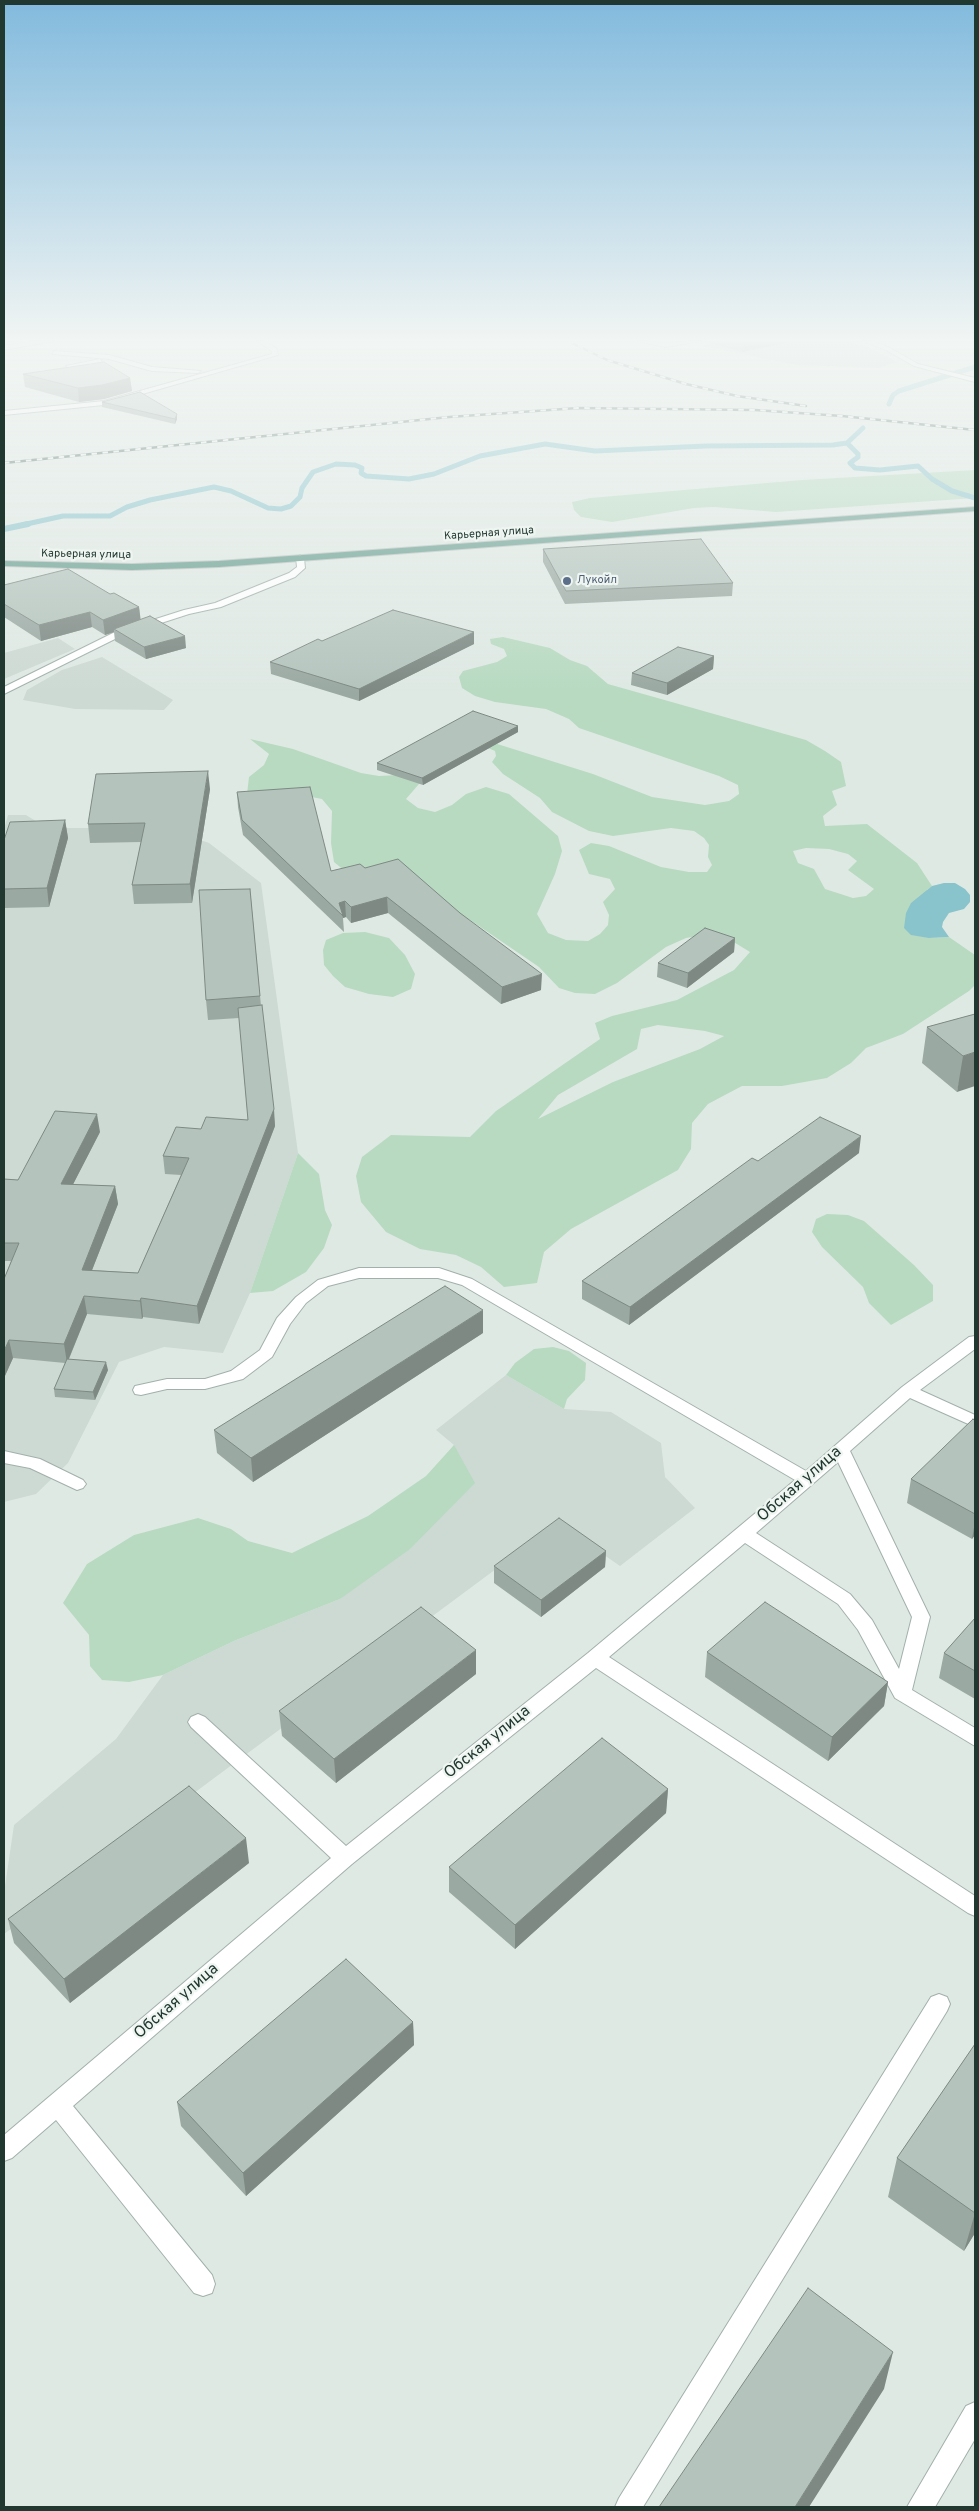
<!DOCTYPE html>
<html>
<head>
<meta charset="utf-8">
<style>
  body { margin:0 }
  #map { position:relative; width:979px; height:2511px; overflow:hidden; background:#dfe9e4; font-family:Overpass,sans-serif }
  canvas { display:block }
  .frame { position:absolute; inset:0; border:5px solid #213831; pointer-events:none }
</style>
</head>
<body>
<div id="map">
<canvas width="979" height="2511"></canvas>
<div class="frame"></div>
</div>
<script>
const context = document.querySelector('canvas').getContext('2d');
context.lineJoin = 'round';
function fillPath(path, color) { context.fillStyle = color; context.fill(path, 'evenodd'); }
const toPath = rows => new Path2D(rows.map(r => 'M' + r).join(''));
function trace(path, color, width, dash) { context.strokeStyle = color; context.lineWidth = width; context.lineCap = dash ? 'butt' : 'round'; context.setLineDash(dash || []); context.stroke(path); }
function write(font, color, halo, rows, align = 'center') {
  context.font = font + ' Overpass,sans-serif'; context.lineWidth = 4.5; context.setLineDash([]); context.textBaseline = 'middle'; context.strokeStyle = halo; context.fillStyle = color; for (const [text, x, y, turn = 0] of rows) {
    context.save(); context.translate(x, y); context.rotate((+turn || 0) * Math.PI / 180); context.textAlign = isNaN(turn) ? turn : align; if (halo) context.strokeText(text, 0, 0); context.fillText(text, 0, 0); context.restore();
  }
}
fillPath(toPath([
  [725,341,848,341,868,347,898,362,878,368,796,365,701,346],
  [58,638,75,649,4,679,4,653],
  [102,657,173,700,164,710,75,709,23,700,27,690,62,670],
  [8,815,26,815,47,828,120,828,177,832,209,843,261,883,298,1153,250,1293,223,1353,164,1347,119,1362,68,1463,36,1494,4,1502,4,829],
  [506,1375,564,1409,611,1412,661,1443,665,1477,695,1508,620,1566,558,1523,4,1934,4,1893,14,1825,116,1739,163,1675,234,1641,340,1599,454,1445,436,1430]
]), '#cdd9d3');
fillPath(toPath([
  [975,470,975,498,776,512,714,507,694,508,612,522,581,517,574,510,572,502,590,498,802,480],
  [503,637,550,648,570,660,587,666,608,684,806,740,825,751,841,762,846,786,832,791,837,805,823,816,825,826,867,824,917,863,932,886,927,890,929,938,949,937,975,955,975,985,969,991,903,1034,866,1048,851,1063,827,1078,782,1086,742,1086,708,1104,692,1123,691,1149,678,1170,571,1229,544,1252,537,1283,504,1287,481,1267,456,1255,420,1249,386,1232,361,1202,356,1176,362,1157,391,1135,470,1137,496,1111,600,1039,595,1023,612,1016,677,1000,734,970,750,952,732,941,710,934,686,938,666,947,617,983,595,994,575,993,559,988,539,967,470,920,345,871,334,862,331,843,332,811,322,799,301,795,247,794,249,777,264,765,269,754,250,739,293,749,361,773,379,776,398,775,445,766,445,773,419,784,406,799,418,808,435,812,452,805,466,794,486,787,509,794,558,836,562,851,555,874,537,914,548,933,566,940,588,941,600,934,608,925,609,915,603,902,615,889,610,879,589,874,579,850,591,843,609,846,661,867,689,872,707,872,712,865,708,857,709,845,704,838,694,831,671,828,613,836,589,831,552,812,540,798,503,774,492,762,496,756,495,751,474,742,459,732,593,774,652,797,705,805,729,801,739,794,738,785,719,776,579,728,569,719,546,709,495,702,475,696,462,688,459,677,463,671,497,662,507,656,504,649,491,644,490,639],
  [806,848,829,849,848,854,857,861,848,870,874,889,866,896,853,898,825,889,814,869,798,863,793,851],
  [658,1025,705,1031,724,1036,700,1049,613,1082,538,1119,558,1095,637,1049,641,1029],
  [365,932,389,938,405,955,415,974,411,989,393,997,369,994,345,987,333,976,324,965,323,950,326,940,343,933],
  [298,1153,319,1174,325,1210,332,1225,324,1248,306,1272,273,1291,250,1293],
  [827,1214,848,1215,864,1221,914,1265,933,1285,933,1301,891,1325,869,1303,863,1287,822,1247,812,1232,816,1219],
  [553,1347,569,1351,586,1363,585,1380,567,1399,564,1409,506,1375,515,1363,534,1349],
  [454,1445,475,1483,410,1549,340,1599,234,1641,163,1675,129,1682,102,1680,90,1666,89,1635,63,1603,87,1564,134,1535,198,1518,231,1529,248,1541,292,1553,368,1516,426,1476]
]), '#b8dac1');
fillPath(toPath([
  [944,883,955,883,965,889,970,895,970,902,964,909,949,913,943,922,942,927,949,937,929,938,911,935,904,928,906,913,911,903,932,886]
]), '#89c3cc');
trace(toPath([
  [889,404,893,395,899,391,975,367],
  [847,443,858,454,858,457,850,463,855,468,880,470,918,466,932,479,952,491,975,498],
  [22,525,63,516,110,516,127,507,150,500,214,487,231,491,268,508,281,509,291,506,300,497,302,488,313,472,336,464,355,465,362,468,361,473,366,476,409,479,434,474,480,456,545,444,595,451,706,446,833,445,847,443,863,428]
]), '#89c3cc', 5);
trace(toPath([
  [4,529,28,524]
]), '#89c3cc', 6);
const minor = toPath([
  [34,341,53,341,4,350,4,346,34,341],
  [257,341,265,341,277,349,278,355,104,405,4,415,4,411,104,401,272,354,272,351,257,341],
  [638,341,665,343,701,341,665,347,638,341],
  [863,341,873,341,890,348,918,364,975,378,975,382,914,366,886,350,863,341],
  [54,351,109,355,152,367,201,371,198,373,152,371,109,359,52,354,54,351],
  [100,359,102,362,69,368,66,366,100,359],
  [300,555,304,558,305,568,295,577,221,607,189,614,121,636,4,694,4,687,115,632,184,610,215,603,289,573,297,567,296,558,300,555],
  [359,1268,439,1268,472,1279,806,1471,902,1387,969,1337,975,1336,975,1349,920,1390,975,1415,975,1427,910,1398,850,1451,930,1617,912,1690,975,1728,975,1746,895,1698,858,1630,838,1604,745,1543,609,1657,975,1896,975,1916,968,1913,596,1668,352,1864,73,2106,212,2275,215,2284,212,2293,203,2296,194,2293,56,2120,12,2158,4,2161,4,2135,331,1858,191,1727,188,1722,191,1717,198,1714,205,1717,346,1846,588,1653,795,1480,462,1285,438,1278,359,1278,328,1286,306,1303,290,1324,272,1357,243,1379,205,1389,167,1389,141,1395,135,1394,133,1390,135,1386,167,1379,205,1379,231,1371,260,1350,277,1318,296,1297,318,1280,359,1268],
  [838,1462,912,1617,899,1669,872,1620,850,1594,756,1533,838,1462],
  [4,1451,40,1459,83,1480,86,1484,83,1488,77,1490,30,1468,4,1463,4,1451],
  [939,1994,947,1997,950,2004,947,2011,643,2507,615,2507,619,2498,931,1997,939,1994],
  [975,2402,975,2439,935,2507,907,2507,966,2406,975,2402]
]);
const major = toPath([
  [975,507,975,511,219,567,132,570,4,566,4,561,132,564,219,561,975,507]
]);
trace(minor, '#a2b0ab', 2);
trace(major, '#bcc3c1', 2);
fillPath(minor, '#fff');
fillPath(major, '#659c8d');
const rail = toPath([
  [568,341,607,360,686,384,737,396,806,406],
  [4,463,449,417,578,408,755,410,842,416,975,430]
]);
trace(rail, '#5b746d', 2.5);
trace(rail, '#eff6f2', 2, [5.5]);
fillPath(toPath([
  [706,342,790,342,742,352],
  [23,374,130,378,132,391,104,399,79,402,25,387],
  [102,402,177,419,175,424,102,407],
  [543,549,733,583,732,596,565,604,543,562],
  [4,585,110,594,139,607,140,620,186,648,146,659,115,641,114,632,105,635,92,627,41,641,4,617],
  [322,641,474,644,359,701,271,674,270,662],
  [714,656,713,669,667,695,631,685,632,673],
  [518,726,518,732,423,785,377,770,377,763],
  [210,789,192,903,134,904,132,885,141,842,90,843,88,824],
  [237,792,331,871,365,868,541,990,501,1004,388,913,351,923,346,917,343,918,344,932,243,835,238,807],
  [65,820,68,838,49,907,4,908,4,840],
  [250,889,261,1006,275,1126,199,1324,143,1317,142,1319,87,1314,69,1359,108,1370,95,1400,55,1397,54,1389,65,1363,13,1358,4,1378,4,1279,11,1261,4,1261,4,1179,18,1180,100,1132,73,1184,115,1186,118,1204,92,1270,138,1273,181,1175,165,1174,163,1156,201,1129,248,1120,239,1018,208,1020,206,1000],
  [735,938,734,952,687,988,657,977,658,963],
  [975,1014,957,1092,922,1063,927,1027],
  [859,1153,629,1325,582,1299,582,1281,758,1161],
  [483,1333,253,1482,217,1453,214,1430],
  [975,1421,975,1535,972,1539,907,1503,911,1479],
  [606,1551,605,1567,541,1617,494,1583,494,1566],
  [975,1618,975,1699,939,1678,944,1653],
  [707,1652,888,1682,884,1706,828,1761,705,1677],
  [476,1674,336,1783,282,1736,279,1711],
  [668,1789,666,1813,515,1949,449,1892,449,1867],
  [249,1863,70,2003,14,1943,8,1919],
  [413,2022,414,2045,246,2196,181,2126,177,2102],
  [975,2044,975,2233,964,2251,888,2197,897,2158]
]), '#9ba9a3');
fillPath(toPath([
  [743,342,790,342,742,352],
  [130,378,132,391,104,399,79,402,78,388],
  [177,414,177,419,175,424,175,419],
  [139,607,141,622,114,629,114,632,105,635,103,620],
  [90,612,92,627,41,641,39,625],
  [474,632,474,644,359,701,359,689],
  [185,636,186,648,146,659,144,647],
  [714,656,713,669,667,695,667,683],
  [518,726,518,732,423,785,422,778],
  [208,771,210,789,192,903,190,884],
  [65,820,68,838,49,907,47,888],
  [387,897,388,913,351,923,351,907],
  [345,901,346,917,343,918,339,903],
  [735,938,734,952,687,988,688,973],
  [542,974,541,990,501,1004,502,987],
  [975,1052,975,1086,957,1092,963,1056],
  [274,1109,275,1126,199,1324,197,1306],
  [97,1114,100,1132,64,1202,61,1184],
  [861,1136,859,1153,629,1325,630,1307],
  [115,1186,118,1204,85,1288,82,1270],
  [84,1296,87,1314,67,1363,64,1344],
  [141,1298,143,1317,142,1319,140,1301],
  [483,1310,483,1333,253,1482,251,1458],
  [9,1340,13,1358,4,1378,4,1351],
  [106,1362,108,1370,95,1400,93,1392],
  [975,1522,975,1535,972,1539],
  [606,1551,605,1567,541,1617,541,1600],
  [476,1650,476,1674,336,1783,334,1759],
  [888,1682,884,1706,828,1761,832,1737],
  [668,1789,666,1813,515,1949,515,1925],
  [246,1838,249,1863,70,2003,64,1979],
  [413,2022,414,2045,246,2196,243,2173],
  [975,2213,975,2233,964,2251],
  [893,2352,884,2389,809,2507,795,2507]
]), '#7e8984');
const building = toPath([
  [104,362,130,378,102,385,78,388,23,374,104,362],
  [140,392,177,414,175,419,102,402,140,392],
  [701,539,733,583,566,591,543,549,701,539],
  [68,569,110,594,114,593,139,607,103,620,90,612,39,625,4,604,4,585,68,569],
  [393,610,474,632,359,689,270,662,318,639,322,641,393,610],
  [150,616,185,636,144,647,114,629,150,616],
  [678,647,714,656,667,683,632,673,678,647],
  [473,711,518,726,422,778,377,763,473,711],
  [208,771,190,884,132,885,145,823,88,824,96,774,208,771],
  [310,787,331,871,360,864,365,868,398,859,460,913,542,974,502,987,387,897,351,907,345,901,339,903,343,916,242,820,237,792,310,787],
  [65,820,47,888,4,889,4,840,10,822,65,820],
  [250,889,260,996,206,1000,199,890,250,889],
  [705,928,735,938,688,973,658,963,705,928],
  [262,1005,274,1109,197,1306,141,1298,140,1301,84,1296,64,1344,9,1340,4,1351,4,1279,19,1243,4,1243,4,1179,18,1180,55,1111,97,1114,61,1184,115,1186,82,1270,138,1273,189,1158,163,1156,176,1127,201,1129,206,1117,248,1120,238,1008,262,1005],
  [975,1014,975,1052,963,1056,927,1027,975,1014],
  [820,1117,861,1136,630,1307,582,1281,752,1158,758,1161,820,1117],
  [445,1286,483,1310,251,1458,214,1430,445,1286],
  [67,1359,106,1362,93,1392,54,1389,67,1359],
  [973,1419,975,1421,975,1514,911,1479,973,1419],
  [559,1518,606,1551,541,1600,494,1566,559,1518],
  [765,1602,888,1682,832,1737,707,1652,765,1602],
  [421,1607,476,1650,334,1759,279,1711,421,1607],
  [975,1618,975,1671,944,1653,975,1618],
  [602,1738,668,1789,515,1925,449,1867,602,1738],
  [189,1786,246,1838,64,1979,8,1919,189,1786],
  [346,1959,413,2022,243,2173,177,2102,346,1959],
  [975,2044,975,2213,897,2158,975,2044],
  [808,2288,893,2352,795,2507,659,2507,808,2288]
]);
fillPath(building, '#b4c4bd');
trace(building, '#7e8984', 1);
const sky = context.createLinearGradient(0, 0, 0, 693);
sky.addColorStop(0, '#82badd');
sky.addColorStop(0.49, '#f1f5f3');
sky.addColorStop(1, '#f1f5f300');
context.fillStyle = sky;
context.fillRect(0, 0, 979, 693);
for (const [x, y, r, color] of [
  [567,581,5,"#5c6f8a"]
]) { const dot = new Path2D(); dot.arc(x, y, r, 0, 2 * Math.PI); context.fillStyle = color; context.fill(dot); trace(dot, '#eff6f2', 2); }
write('11px', '#213831', '#eff6f2', [
  ["Карьерная улица",489,534,-4],
  ["Карьерная улица",86,555,1]
]);
write('11px', '#4e5e75', '#eff6f2', [
  ["Лукойл",577,581]
], 'left');
write('16px', '#213831', '#eff6f2', [
  ["Обская улица",800,1485,-41],
  ["Обская улица",488,1743,-39],
  ["Обская улица",177,2002,-41]
]);
</script>
</body>
</html>
